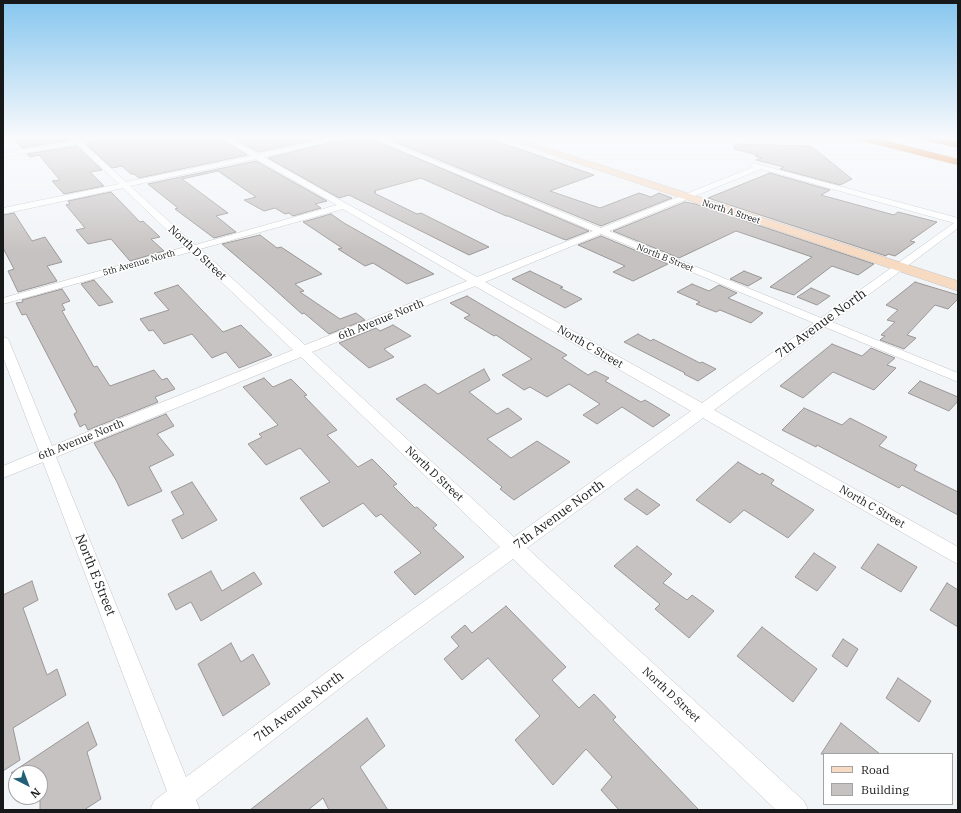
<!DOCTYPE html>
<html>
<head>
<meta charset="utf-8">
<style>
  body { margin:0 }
  #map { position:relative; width:961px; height:813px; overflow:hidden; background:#f2f5f8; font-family:"IBM Plex Serif",serif }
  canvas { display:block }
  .frame { position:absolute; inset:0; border:4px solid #171819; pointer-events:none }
  .legend { position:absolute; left:823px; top:753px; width:130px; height:52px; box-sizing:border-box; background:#fff; border:1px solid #a2a3a3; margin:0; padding:5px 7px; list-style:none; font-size:12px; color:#171819 }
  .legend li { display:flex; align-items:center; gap:8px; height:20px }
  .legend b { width:20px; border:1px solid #a2a3a3 }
  .north { position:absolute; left:8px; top:765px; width:40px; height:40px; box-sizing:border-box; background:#fff; border:1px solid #a2a3a3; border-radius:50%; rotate:138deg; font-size:11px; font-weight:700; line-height:16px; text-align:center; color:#171819 }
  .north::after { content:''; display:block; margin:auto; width:14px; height:18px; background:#235f77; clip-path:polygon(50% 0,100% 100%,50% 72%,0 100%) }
</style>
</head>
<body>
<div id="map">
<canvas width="961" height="813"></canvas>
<div class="frame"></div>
<ul class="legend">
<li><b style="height:5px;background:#f7dac2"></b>Road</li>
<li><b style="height:11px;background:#c6c2c1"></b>Building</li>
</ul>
<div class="north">N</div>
</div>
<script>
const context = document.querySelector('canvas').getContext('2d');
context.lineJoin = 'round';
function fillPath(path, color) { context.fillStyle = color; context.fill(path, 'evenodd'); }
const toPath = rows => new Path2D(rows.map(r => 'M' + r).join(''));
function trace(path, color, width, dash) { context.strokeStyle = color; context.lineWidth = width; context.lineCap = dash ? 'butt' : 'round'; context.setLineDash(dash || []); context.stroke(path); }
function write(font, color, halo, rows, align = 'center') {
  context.font = font + ' "IBM Plex Serif",serif'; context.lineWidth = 3; context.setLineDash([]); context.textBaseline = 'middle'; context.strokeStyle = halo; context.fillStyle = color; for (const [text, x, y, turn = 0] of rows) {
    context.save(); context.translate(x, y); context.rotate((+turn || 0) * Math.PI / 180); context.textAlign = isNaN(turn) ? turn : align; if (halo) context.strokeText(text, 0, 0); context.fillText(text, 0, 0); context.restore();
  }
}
const building = toPath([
  [40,137,69,137,70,140,22,148,16,141,40,137],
  [109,137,219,137,247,155,139,178,134,174,131,174,122,166,112,168,86,144,109,137],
  [232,137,328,137,258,152,232,137],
  [352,137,368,137,589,231,566,240,563,239,508,216,506,216,421,178,374,191,376,192,374,193,417,214,421,213,489,247,469,255,349,195,339,198,268,158,352,137],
  [383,137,485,137,594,175,550,191,600,208,639,193,651,197,659,193,672,198,601,226,383,137],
  [735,144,811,146,852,179,840,185,780,169,784,167,756,160,762,158,755,156,758,155,734,149,735,144],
  [77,146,102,170,90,172,104,186,64,194,52,181,60,180,39,155,30,157,27,154,77,146],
  [256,161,327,201,315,204,321,208,293,216,289,213,285,214,275,208,264,211,244,200,256,197,218,171,182,179,228,213,216,216,236,232,214,238,175,209,178,208,148,184,256,161],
  [770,173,830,190,821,195,894,215,898,212,937,222,910,241,915,242,895,256,888,254,886,256,708,198,770,173],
  [111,192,140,222,143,221,160,237,151,239,164,251,130,261,111,239,88,244,76,230,85,228,66,205,70,204,68,201,111,192],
  [685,202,695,204,874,264,858,275,832,266,794,295,770,287,812,257,736,231,679,258,613,231,685,202],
  [14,213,32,241,45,237,62,262,47,266,57,281,18,292,8,271,14,269,3,248,3,215,14,213],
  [331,214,344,223,434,274,407,284,373,263,365,266,338,249,342,248,303,222,331,214],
  [260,235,277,248,281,247,322,274,295,284,304,291,300,292,340,319,356,313,365,320,329,334,304,313,302,314,263,279,222,244,260,235],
  [601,236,668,264,633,281,613,272,625,266,578,245,601,236],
  [530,271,563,287,560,288,582,299,565,308,512,279,530,271],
  [744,271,762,278,748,286,730,279,744,271],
  [94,280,113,302,99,306,81,284,94,280],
  [915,282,958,295,958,299,948,309,935,305,907,335,916,338,904,349,880,340,885,336,881,335,895,322,887,320,898,310,886,305,915,282],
  [692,284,709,291,719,285,737,293,728,298,763,313,751,323,720,310,716,312,696,304,700,302,677,292,692,284],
  [178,285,223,332,241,325,272,355,239,368,226,352,212,358,192,334,164,344,153,330,149,331,140,319,169,310,154,293,178,285],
  [811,288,830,296,817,305,797,297,811,288],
  [62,289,70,301,62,304,65,310,62,311,94,367,97,366,110,386,154,370,162,380,167,378,175,389,155,397,158,402,88,430,85,424,80,427,74,414,77,412,26,314,22,315,16,303,23,302,22,300,62,289],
  [467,296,567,355,562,358,588,375,595,371,609,378,605,381,641,402,645,400,670,415,653,427,622,407,597,424,583,415,600,404,569,384,547,397,530,387,524,390,502,375,532,359,496,335,494,336,464,318,470,315,450,303,467,296],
  [393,325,411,336,384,349,394,357,369,368,339,343,376,328,380,331,393,325],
  [638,334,651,341,653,339,700,363,702,362,716,369,698,381,684,374,685,373,624,342,638,334],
  [832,344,862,356,871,348,895,358,887,365,896,368,874,390,833,372,803,398,780,386,832,344],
  [484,369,490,380,469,392,497,414,508,408,522,419,487,439,511,458,537,441,570,462,514,500,500,489,502,487,396,399,425,384,438,394,484,369],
  [264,378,273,387,291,379,307,395,304,396,337,430,327,435,358,467,372,459,397,484,393,486,415,508,417,507,437,525,433,528,464,557,415,595,394,572,421,553,381,514,376,517,363,503,323,527,300,498,330,482,300,448,266,465,248,444,262,437,259,434,278,425,243,387,264,378],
  [920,381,958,397,958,401,949,411,908,393,920,381],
  [804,408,842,425,850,418,887,437,879,446,917,465,914,470,958,492,958,515,902,485,899,488,817,445,816,447,782,430,804,408],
  [166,414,174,426,157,434,174,455,149,467,162,491,128,506,117,482,94,443,166,414],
  [738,462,760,475,762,473,774,480,771,484,814,510,788,538,744,510,730,523,696,500,738,462],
  [192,482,217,520,182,539,172,520,184,514,171,492,192,482],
  [637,489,660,505,647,515,624,499,637,489],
  [878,544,917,567,901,592,861,568,878,544],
  [637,546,672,574,663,583,687,600,692,595,714,611,689,638,655,609,660,604,614,566,637,546],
  [814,553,836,567,817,591,795,577,814,553],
  [211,571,222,591,254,572,262,584,201,621,191,602,176,610,168,594,211,571],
  [32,581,38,600,23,608,47,675,57,669,66,695,13,728,20,760,3,771,3,595,32,581],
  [947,583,958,590,958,627,930,610,947,583],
  [506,606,566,667,552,680,579,708,594,694,616,717,613,720,699,810,619,810,601,790,612,777,586,749,553,785,515,740,540,716,488,658,462,680,444,659,459,646,451,637,465,625,472,633,506,606],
  [762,627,817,669,793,702,737,656,762,627],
  [843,639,858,649,847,667,832,656,843,639],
  [231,643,241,662,253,654,270,684,223,716,198,664,231,643],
  [898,678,931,701,919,722,886,698,898,678],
  [367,718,385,746,360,767,388,810,329,810,323,798,308,810,250,810,367,718],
  [88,722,97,745,87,752,101,799,84,810,40,810,40,773,11,773,88,722],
  [841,723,880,754,821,754,841,723]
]);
fillPath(building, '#c6c2c1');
trace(building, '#9b9796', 1);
const street = toPath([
  [70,137,77,137,79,140,92,137,108,137,83,143,126,182,251,156,220,137,228,137,258,154,337,137,351,137,264,157,477,277,593,231,369,137,378,137,601,228,753,167,749,165,753,163,958,218,958,228,832,322,958,373,958,382,825,327,714,410,958,547,958,564,952,561,703,418,527,548,804,801,808,810,776,810,513,559,380,657,196,800,200,810,150,810,154,801,167,791,43,462,3,478,3,466,39,451,3,357,3,337,7,338,9,341,52,446,293,350,190,252,3,304,3,298,185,247,123,188,3,214,3,208,119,184,77,144,3,157,3,153,73,141,70,137],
  [256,159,337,205,195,245,130,186,256,159],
  [761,169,954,223,821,318,609,231,761,169],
  [343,209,467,281,305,345,200,249,343,209],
  [601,234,814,323,702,403,485,282,601,234],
  [475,286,691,411,514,537,312,352,475,286],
  [301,357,500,547,366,643,186,777,56,457,301,357]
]);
const secondary = toPath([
  [500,137,514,137,958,281,958,291,500,137]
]);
const highway = toPath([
  [853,137,872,137,958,159,958,165,855,139,853,137],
  [919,137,938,137,958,142,958,148,921,139,919,137]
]);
trace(street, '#c2c4c7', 1);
trace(secondary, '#c2c4c7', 1);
trace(highway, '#d1d1d1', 1);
fillPath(street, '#fff');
fillPath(secondary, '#f7dac2');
fillPath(highway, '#e48432');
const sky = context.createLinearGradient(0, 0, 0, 251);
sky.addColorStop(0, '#86c6ef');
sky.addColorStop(0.55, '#f9fafc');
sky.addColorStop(1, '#f9fafc00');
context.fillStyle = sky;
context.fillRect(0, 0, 961, 251);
write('9px', '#171819', '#fff', [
  ["North A Street",731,212,18],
  ["North B Street",665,258,22],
  ["5th Avenue North",139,263,-16]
]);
write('11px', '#171819', '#fff', [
  ["North D Street",197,253,43],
  ["6th Avenue North",381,320,-22],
  ["North C Street",590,347,30],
  ["6th Avenue North",81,440,-22],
  ["North D Street",434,474,43],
  ["North C Street",872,507,30],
  ["North D Street",671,695,43]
]);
write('13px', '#171819', '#fff', [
  ["7th Avenue North",821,324,-36],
  ["7th Avenue North",559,515,-36],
  ["North E Street",95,575,68],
  ["7th Avenue North",299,707,-37]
]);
</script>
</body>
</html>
